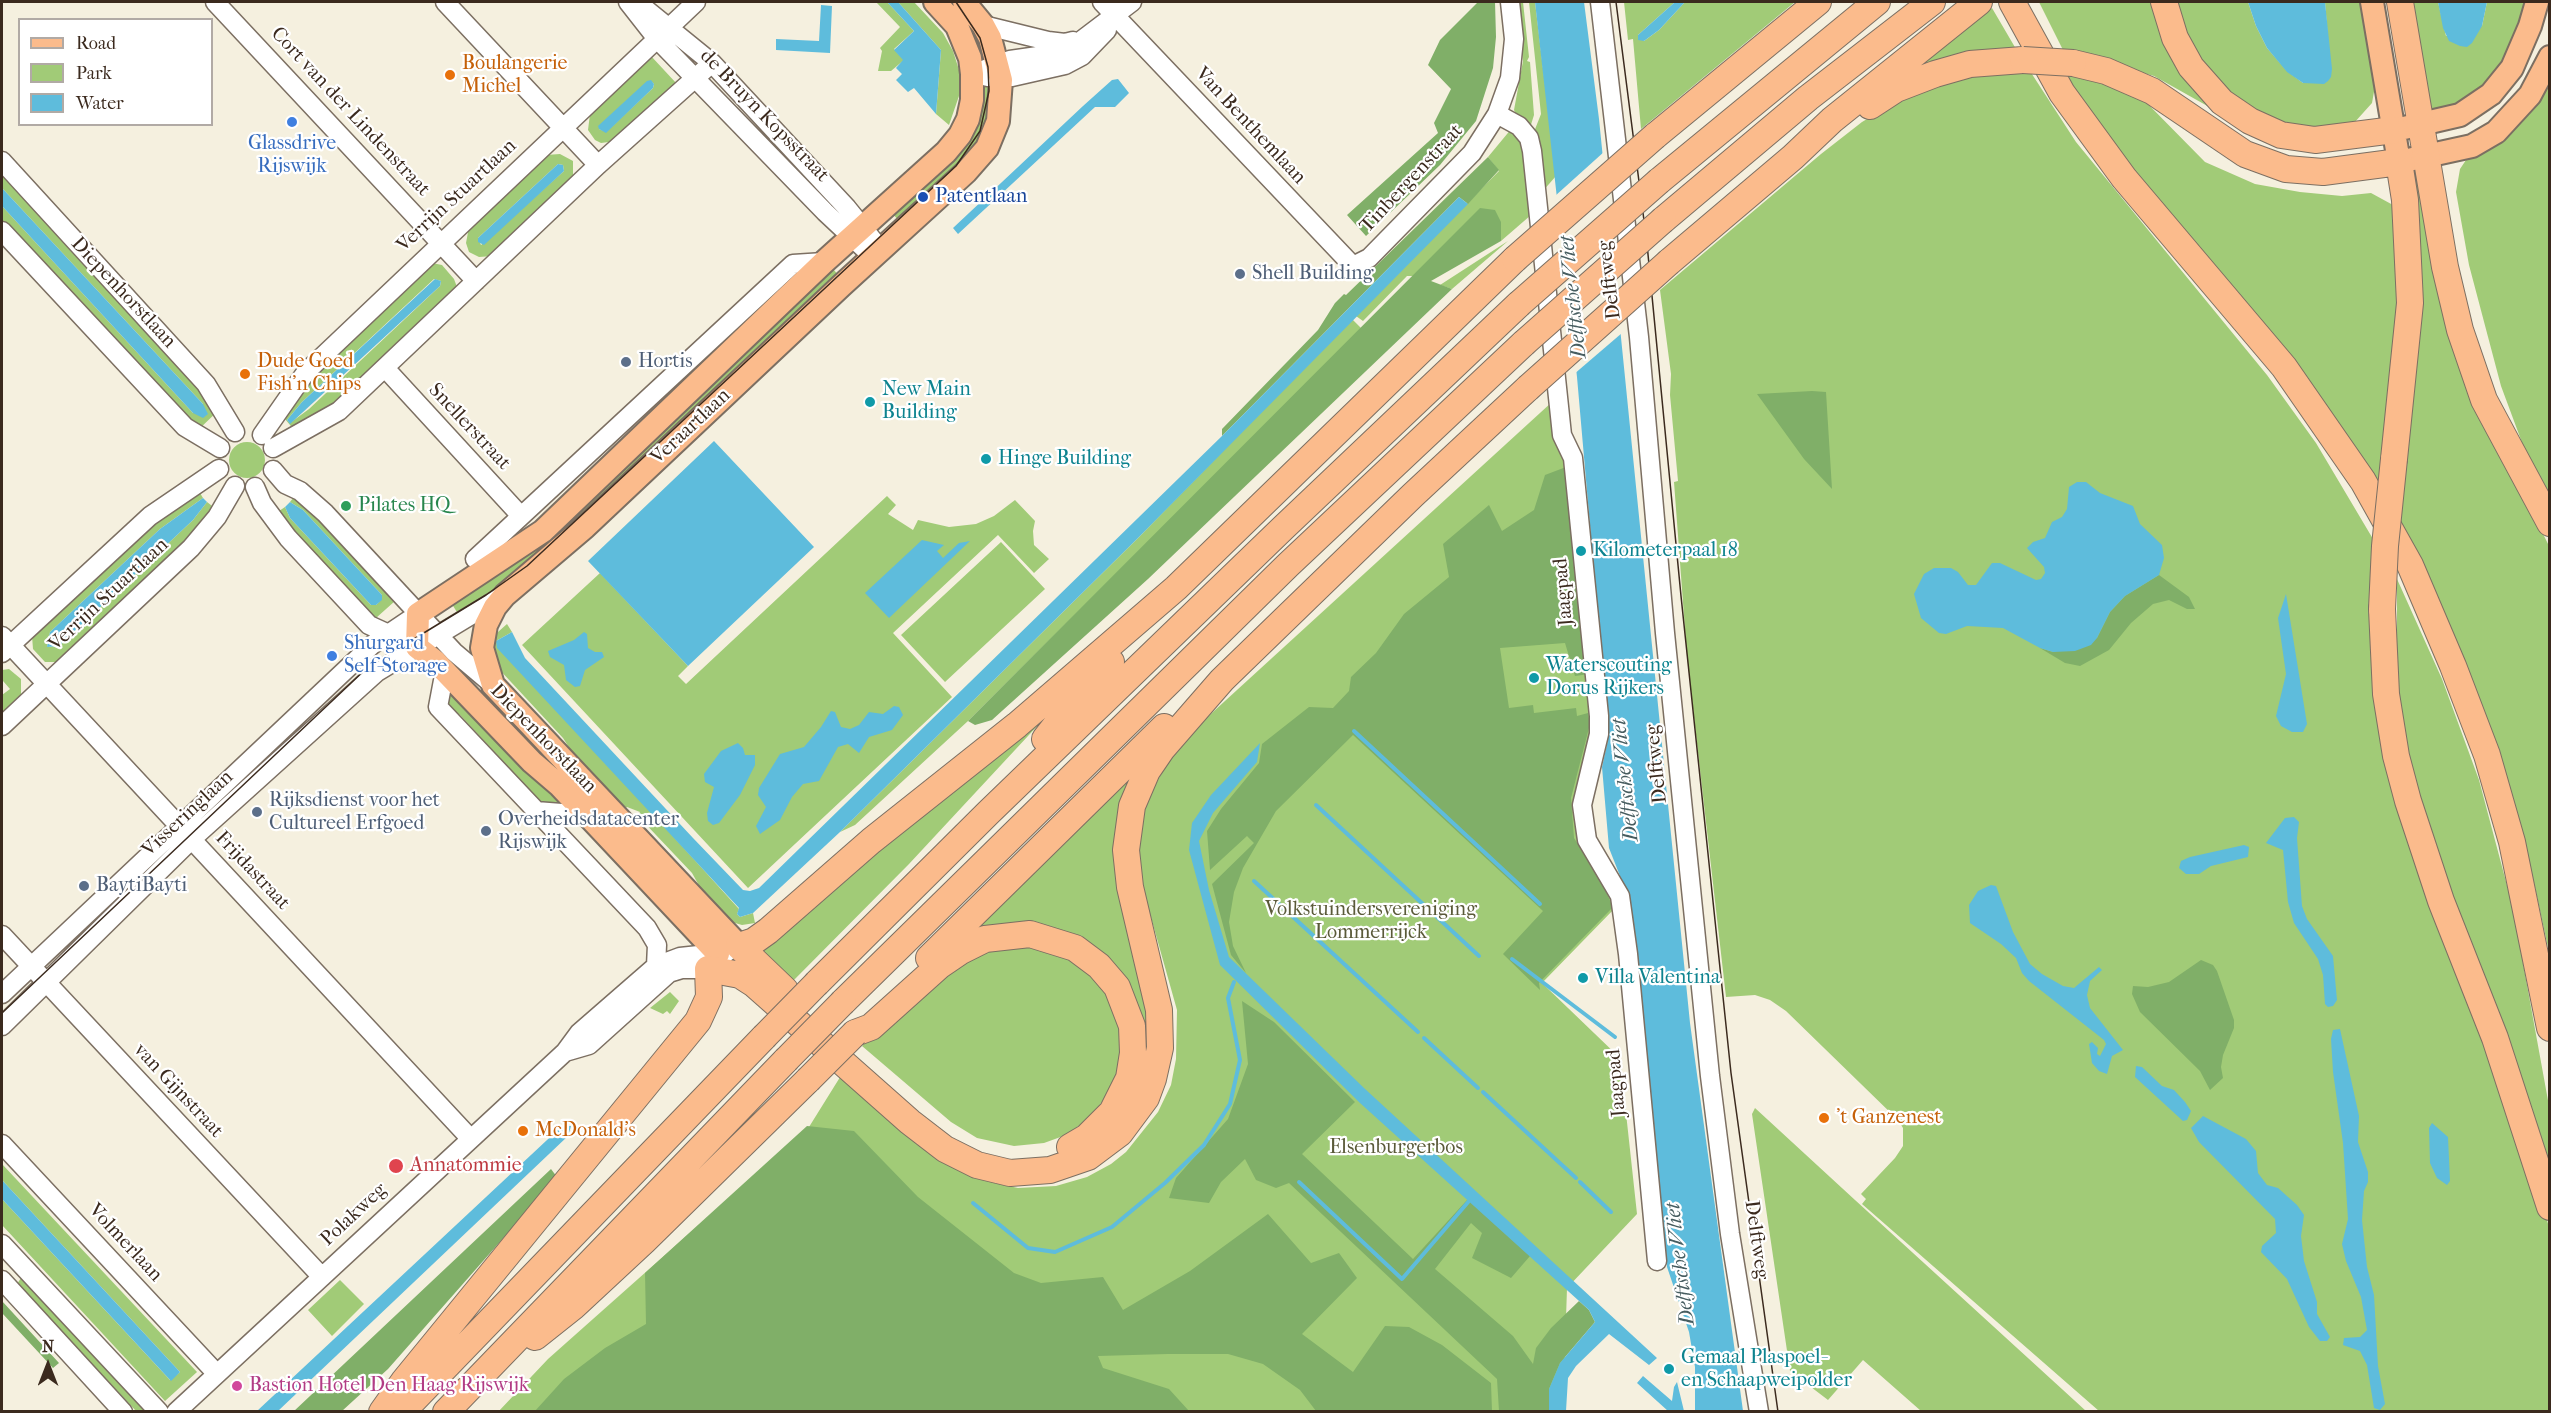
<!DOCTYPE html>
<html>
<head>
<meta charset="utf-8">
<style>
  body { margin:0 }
  #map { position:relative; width:2551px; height:1413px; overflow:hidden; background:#f5f0df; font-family:"IM FELL French Canon",serif }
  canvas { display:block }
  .frame { position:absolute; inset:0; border:3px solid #3b2a1e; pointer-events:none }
  .legend { position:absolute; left:18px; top:18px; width:195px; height:108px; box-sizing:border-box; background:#fff; border:2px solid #b1aaa5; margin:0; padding:8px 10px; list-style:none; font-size:18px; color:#3b2a1e }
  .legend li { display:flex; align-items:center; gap:12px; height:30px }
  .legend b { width:30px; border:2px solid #b1aaa5 }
  .north { position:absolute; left:18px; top:1335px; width:60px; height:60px; -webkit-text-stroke:4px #fff; paint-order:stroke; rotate:0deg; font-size:16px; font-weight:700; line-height:24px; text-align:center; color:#3b2a1e }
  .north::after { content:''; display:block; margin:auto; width:21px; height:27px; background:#3b2a1e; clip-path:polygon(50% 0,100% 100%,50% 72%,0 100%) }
</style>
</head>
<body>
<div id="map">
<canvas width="2551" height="1413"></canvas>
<div class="frame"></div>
<ul class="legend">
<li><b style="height:8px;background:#fbbb8c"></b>Road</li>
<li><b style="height:16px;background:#a1cb77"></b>Park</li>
<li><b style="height:16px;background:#5ebcdc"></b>Water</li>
</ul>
<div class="north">N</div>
</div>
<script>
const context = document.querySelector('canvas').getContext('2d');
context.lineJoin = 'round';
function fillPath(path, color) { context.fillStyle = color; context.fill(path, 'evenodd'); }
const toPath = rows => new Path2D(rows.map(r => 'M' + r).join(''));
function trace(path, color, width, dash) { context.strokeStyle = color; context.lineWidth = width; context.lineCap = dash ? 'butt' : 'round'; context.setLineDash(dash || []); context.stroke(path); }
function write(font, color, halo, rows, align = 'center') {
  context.font = font + ' "IM FELL French Canon",serif'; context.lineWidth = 4.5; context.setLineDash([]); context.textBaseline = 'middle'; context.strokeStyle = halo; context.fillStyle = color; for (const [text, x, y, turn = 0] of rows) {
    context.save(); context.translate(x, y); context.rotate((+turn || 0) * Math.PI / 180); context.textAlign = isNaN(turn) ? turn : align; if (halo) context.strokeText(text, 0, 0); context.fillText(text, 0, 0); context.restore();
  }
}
fillPath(toPath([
  [876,2,887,2,914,31,894,49,904,60,891,71,878,71,882,51,880,48,900,27],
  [898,2,914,2,943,33,953,51,959,70,959,96,949,125,936,114,941,50],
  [1516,2,1523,2,1529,57,1527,61,1530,62,1534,115,1529,131,1518,119,1514,110,1523,61],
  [1529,2,1535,2,1556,176,1542,192,1532,137,1541,114],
  [1624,2,1675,2,1638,35,1644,41,1659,30,1685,2,1795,2,1641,129,1633,39,1628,40],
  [2039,2,2156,2,2211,108,2154,76,2063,50],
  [2174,2,2248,2,2256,26,2267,48,2287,71,2303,83,2313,83,2331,76,2325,2,2360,2,2375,86,2372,103,2354,123,2305,129,2274,122,2219,86,2184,36],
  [2409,2,2438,2,2446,36,2482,26,2487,2,2534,2,2518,46,2477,100,2435,111,2430,107],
  [1992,8,2016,49,1907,75],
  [651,56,677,84,616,141,601,143,595,140,588,130,590,114],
  [651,81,654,84,653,88,606,132,599,129],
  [2028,68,2076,142,2267,375,2316,443,2376,544,2374,651,2549,1227,2549,1411,2099,1411,1862,1204,1866,1199,1861,1194,1895,1158,1903,1146,1903,1128,1898,1120,1786,1011,1770,1000,1755,995,1726,997,1687,656,1674,482,1678,481,1670,395,1671,374,1660,290,1821,154,1862,122,1907,95,1946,78],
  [2056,69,2090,76,2140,96,2205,162,2255,184,2300,192,2342,196,2371,193,2393,205,2401,300,2381,499],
  [2549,73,2549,497,2527,456,2501,386,2469,265,2456,192,2460,169,2466,160],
  [991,84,992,112,974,153,900,222,891,212,982,86],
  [1512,128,1522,140,1531,215,1501,241,1501,222,1414,276,1407,276,1363,321,1356,316,1499,171,1488,157],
  [560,154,573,161,573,177,493,256,479,257,469,252,466,243,469,227,546,155],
  [558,164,563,165,564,171,481,245,478,238],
  [2,170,219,410,197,431,2,225,2,206,193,413,203,404,2,188],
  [2417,171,2513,473,2549,546,2549,952,2528,855,2499,758,2397,526,2409,179],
  [1508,241,1452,289,1440,285],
  [432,263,442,265,454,279,457,287,357,389,295,431,280,413,298,387],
  [434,279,441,281,440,286,309,409,290,423,287,420,302,402],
  [833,269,841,278,548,551,460,617,450,601],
  [1352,319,1362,329,968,721,855,825,840,832,1139,537],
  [1552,402,1569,467,1593,724,1574,798,1577,838,1603,879,1616,907,1542,983,1620,1058,1637,1214,1567,1288,1563,1411,498,1412,548,1359,809,1127,842,1074,968,1174,995,1183,1018,1188,1056,1186,1087,1177,1111,1164,1126,1152,1158,1112,1171,1085,1176,1059,1177,1010,1145,896,1138,853,1140,828,1149,795,1169,761,1202,722],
  '229 460a18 18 0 1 1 36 0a18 18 0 1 1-36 0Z',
  [197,488,203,498,160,529,50,632,47,647,59,646,193,520,207,502,216,509,195,537,59,662,45,662,33,649,32,636,121,546],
  [297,493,395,601,376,618,372,620,276,513,285,507,290,518,371,605,376,605,381,600,382,595,303,510,290,502],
  [887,496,896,505,888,514,913,530,918,520,949,527,976,524,994,516,1015,500,1035,521,1033,531,1034,545,1049,559,1034,573,998,535,893,633,952,697,748,888,522,645,600,573,688,666,678,676,686,684],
  [1001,542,1045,589,945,682,901,635],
  [2397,579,2442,679,2479,780,2513,908,2549,1106,2549,1171,2405,768,2390,668,2397,640],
  [507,624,512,632,496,641,739,909,737,914,740,917,753,913,755,923,742,925,728,921,706,898,692,873,638,816,640,812,627,807,622,811,584,771,563,738,498,668,490,639],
  [1094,665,909,864,790,984,756,955],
  [9,669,21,679,21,698,2,716,2,695,10,689,3,681,2,683,2,670],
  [447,684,572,808,538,804,533,793,507,766,504,768,498,761,500,758,460,715,449,708],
  [1131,770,1137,772,1122,811,1116,846,1117,870,1122,894,1151,988,1156,1020,1155,1059,1143,1097,1120,1129,1089,1153,1062,1164,1043,1168,1092,1145,1111,1127,1127,1105,1139,1071,1141,1054,1140,1027,1129,993,1114,971,1088,947,1064,934,1038,928,1001,927,976,934,938,957],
  [1048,943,1098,977,1119,1018,1121,1048,1118,1071,1109,1092,1091,1117,1066,1135,1044,1143,1014,1146,977,1138,951,1122,862,1046,939,971,966,953],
  [670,992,679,1001,670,1014,667,1011,663,1014,650,1008],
  [1755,1108,1855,1200,2086,1411,1921,1411,1863,1360,1828,1400,1790,1371,1752,1114],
  [2,1164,197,1372,165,1401,2,1225,2,1199,170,1380,180,1372,2,1180],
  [21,1278,146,1411,136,1411,17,1284],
  [340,1280,364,1304,332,1336,308,1310]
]), '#a1cb77');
fillPath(toPath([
  [1478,2,1495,2,1496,37,1493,68,1476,121,1440,165,1366,236,1347,215,1438,133,1434,123,1451,89,1428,65,1440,40],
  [1488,157,1499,170,1468,204,1459,197,1222,436,1222,429,1318,330,1335,303,1344,294,1346,295],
  [1480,208,1495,210,1501,222,1501,241,1431,281,1452,289,1148,579,992,720,975,725,968,721],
  [1812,391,1826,392,1832,489,1804,459,1757,394],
  [1566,467,1589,674,1575,676,1565,643,1500,648,1509,708,1533,705,1534,713,1576,708,1577,716,1588,713,1590,724,1571,798,1574,838,1600,879,1613,907,1539,983,1540,990,1503,954,1543,911,1353,735,1276,811,1243,868,1234,892,1229,922,1233,946,1246,973,1231,955,1212,884,1254,843,1247,836,1210,870,1207,831,1221,809,1259,763,1262,744,1309,707,1333,708,1349,691,1351,677,1376,653,1404,614,1449,577,1443,544,1489,505,1502,531,1534,510,1545,475],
  [2159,575,2189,597,2195,609,2187,609,2169,600,2153,604,2131,623,2109,650,2080,666,2065,663,2040,648,2053,652,2097,638,2110,612,2125,596],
  [2201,960,2213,965,2217,971,2234,1020,2234,1028,2223,1055,2221,1067,2223,1078,2210,1090,2200,1071,2140,1012,2132,994,2133,986,2148,987,2169,982],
  [1242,1001,1274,1022,1355,1102,1302,1154,1413,1259,1468,1199,1530,1256,1511,1278,1472,1258,1482,1233,1471,1223,1435,1269,1513,1336,1533,1364,1536,1348,1551,1328,1579,1301,1589,1310,1595,1322,1560,1363,1549,1389,1549,1411,1499,1411,1497,1379,1289,1183,1276,1188,1256,1180,1245,1159,1221,1182,1209,1203,1169,1198,1176,1178,1228,1119,1248,1064],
  [807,1126,854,1131,918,1197,1014,1273,1041,1283,1103,1277,1123,1310,1190,1271,1268,1214,1311,1263,1339,1253,1357,1278,1302,1334,1353,1372,1385,1326,1409,1327,1442,1345,1491,1383,1492,1411,1316,1411,1300,1390,1263,1364,1228,1354,1168,1354,1098,1356,1103,1368,1169,1389,1189,1411,535,1411,564,1379,605,1348,646,1324,645,1273],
  [551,1169,557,1177,388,1369,342,1411,293,1412],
  [2,1301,59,1363,53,1368,2,1313]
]), '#80af68');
fillPath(toPath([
  [887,2,898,2,941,50,936,114,914,88,908,92,896,80,902,74,896,68,903,60,894,50,914,31],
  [1535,2,1584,2,1599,119,1690,1023,1743,1411,1695,1411,1695,1367,1689,1332,1667,1267,1642,1017,1620,876,1609,848,1602,767,1608,740,1607,720,1577,377],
  [1675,2,1685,2,1659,30,1644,41,1638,40,1638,35],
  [2248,2,2325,2,2332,69,2331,77,2328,81,2324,84,2303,83,2287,72,2267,48,2256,26],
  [2438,2,2487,2,2482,26,2472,43,2467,47,2460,46,2449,41,2443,28],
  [821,5,832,6,830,53,776,50,776,39,819,41],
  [1118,79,1129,93,1115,107,1095,107,958,234,953,228,1083,106,1112,80],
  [651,80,654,84,653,88,606,133,599,129,598,126,647,81],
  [558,164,563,165,564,171,484,245,478,242,478,238],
  [2,188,203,404,208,414,203,418,193,413,2,206],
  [1459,197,1468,204,1139,537,840,832,753,913,740,917,737,914,739,908,497,648,496,641,512,632,525,658,693,838,743,890,750,891,759,888,1222,436],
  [435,279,441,281,440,286,290,424,287,420,302,402],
  [714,441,814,547,688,666,588,561],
  [2077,482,2086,482,2100,493,2133,506,2140,524,2162,545,2164,558,2159,575,2125,596,2110,612,2097,638,2091,645,2075,651,2053,652,2040,648,2003,628,1967,626,1946,634,1939,633,1921,618,1914,594,1924,574,1934,568,1951,568,1958,572,1968,585,1976,585,1992,563,2000,563,2036,580,2041,579,2045,573,2044,567,2027,548,2033,542,2045,538,2052,522,2062,517,2067,509,2069,487],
  [203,498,207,502,193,520,59,646,47,647,50,632,160,529],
  [290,502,303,510,382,595,382,600,376,605,371,605,290,518,285,507],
  [922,540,944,545,937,551,943,558,959,543,970,541,889,618,865,593],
  [2286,594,2307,724,2303,732,2292,732,2281,726,2276,716,2286,674,2278,618],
  [584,632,587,634,588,648,595,652,602,652,604,657,585,670,580,686,575,687,566,680,564,665,550,657,548,651,574,640],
  [894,706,899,707,903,715,892,730,869,737,859,753,848,744,838,747,819,781,803,784,792,797,780,820,760,834,756,826,766,807,758,795,759,788,780,754,804,747,821,727,831,711,835,712,841,727,850,729,859,725,869,712,883,714],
  [738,743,743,748,745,755,755,755,755,765,740,795,719,823,713,825,708,821,707,813,714,787,705,782,704,774,721,751],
  [1260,743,1257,762,1213,813,1199,841,1209,890,1229,957,1364,1088,1657,1358,1649,1365,1609,1334,1576,1366,1568,1378,1566,1411,1549,1411,1549,1389,1560,1363,1595,1322,1589,1310,1360,1103,1220,965,1189,850,1192,823,1211,795],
  [2294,817,2299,822,2297,838,2302,906,2307,919,2333,956,2337,1000,2333,1006,2328,1007,2325,1004,2323,975,2318,959,2294,923,2288,902,2283,850,2266,843,2285,818],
  [2244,845,2249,847,2248,857,2211,866,2199,874,2186,874,2179,868,2181,861,2190,857],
  [1991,885,1996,886,2013,932,2030,964,2042,974,2063,986,2074,988,2099,967,2102,970,2090,981,2087,995,2090,1008,2123,1050,2112,1056,2107,1074,2099,1071,2092,1063,2089,1044,2092,1042,2098,1048,2097,1054,2100,1056,2106,1044,2104,1040,2029,981,2022,973,2016,958,2001,944,1970,923,1969,905,1978,891],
  [2340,1029,2359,1116,2358,1142,2368,1172,2368,1182,2364,1191,2362,1220,2367,1267,2374,1295,2378,1366,2385,1404,2380,1410,2374,1408,2367,1365,2360,1351,2343,1345,2344,1338,2360,1337,2367,1330,2361,1297,2346,1261,2342,1244,2348,1219,2343,1143,2333,1072,2331,1039,2333,1030],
  [2136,1066,2142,1067,2162,1086,2174,1090,2185,1102,2191,1111,2187,1120,2183,1121,2135,1077],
  [2203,1116,2246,1139,2256,1151,2258,1173,2267,1185,2278,1188,2297,1205,2304,1215,2301,1236,2304,1261,2317,1302,2317,1314,2330,1337,2327,1341,2320,1341,2309,1327,2287,1279,2261,1252,2262,1246,2276,1233,2275,1219,2199,1142,2191,1128],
  [2432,1123,2448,1137,2450,1181,2447,1185,2437,1178,2430,1163,2429,1128],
  [562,1126,571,1126,568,1136,278,1411,257,1411],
  [2,1180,180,1372,171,1381,2,1199],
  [1643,1376,1672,1401,1674,1387,1677,1382,1684,1411,1668,1411,1637,1383]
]), '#5ebcdc');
fillPath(toPath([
  [1605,151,1622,333,1573,375,1555,196]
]), '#f5f0df');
trace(toPath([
  [1354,731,1540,904],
  [1316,805,1479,956],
  [1254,881,1418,1032],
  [1512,959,1615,1037],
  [1424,1038,1478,1088],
  [1483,1092,1576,1178],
  [1299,1182,1402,1279,1469,1201],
  [1580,1182,1611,1212],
  [973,1203,1028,1248,1055,1252,1112,1227,1165,1183,1204,1145,1230,1104,1240,1060,1228,998,1234,982]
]), '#5ebcdc', 4);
const minor = toPath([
  [215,2,476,281],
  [445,2,598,165],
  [628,2,657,39,825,212,873,257],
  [637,2,712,63,847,208,881,250],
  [1102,2,1353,266,1369,258,1472,153,1497,114,1510,78,1514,39,1510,2],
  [1600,2,1639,337,1665,633,1710,1076,1730,1234,1759,1412],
  [983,25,1048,41,1065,43,1073,41],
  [972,74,1010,60,1066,52,1132,2],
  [987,77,1012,77,1065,65,1082,56,1107,30],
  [1497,114,1519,126,1529,138,1532,151,1562,435,1573,458,1599,716,1599,734,1582,805,1587,840,1620,896,1628,954,1657,1261],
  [2,161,206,384,235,432],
  [2,231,185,427,220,448],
  [385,368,521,516],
  [262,435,306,372,696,2],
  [273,448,339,411,598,165,712,63],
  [273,470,285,484,300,491,325,513,454,652,493,685],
  [255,487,262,503,288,538,369,625,417,647],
  [475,559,793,264,824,262],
  [2,636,469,1137],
  [2,653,150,516,219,469],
  [445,670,438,707,647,928,657,945,656,966],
  [2,726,191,548,217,517,235,486],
  [536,811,587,815],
  [2,935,322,1277],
  [2,994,372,645,418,614],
  [2,1026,192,839,377,672,501,597],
  [565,1052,589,1045,669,973,682,969,708,969],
  [2,1144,217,1374],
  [2,1244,159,1412],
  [2,1280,123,1412],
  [176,1412,565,1052,579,1033,656,966,680,957,727,952]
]);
const major = toPath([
  [2372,2,2399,162,2472,146,2496,132,2530,95,2550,57],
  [2404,128,2460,115,2491,94,2512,68,2530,26,2537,2],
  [739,946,493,685,482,648,486,625,495,607,505,595,585,527,841,286,966,172,987,148,998,121,1001,80,990,38,983,25,964,2],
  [718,954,560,786,532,762,436,662,417,647,418,614,543,531,824,262,946,152,960,135,968,119,972,100,972,74,970,58,957,26,935,2]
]);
const highway = toPath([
  [2012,2,2062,93,2124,178,2284,367,2363,481,2410,565,2453,666,2487,755,2512,842,2550,1028],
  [2164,2,2175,38,2191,67,2222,102,2250,121,2281,135,2315,140,2394,130],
  [2400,2,2445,267,2460,330,2484,400,2550,523],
  [2073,63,2106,71,2152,91,2245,154,2286,169,2323,172,2399,162,2405,200,2410,303,2394,459],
  [1870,106,1896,89,1935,74,1970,64,2023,60],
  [1655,136,1818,2],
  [1659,181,1877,2],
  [1663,220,1808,98,1932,2],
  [1669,262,1793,157,1832,120,1979,2],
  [2382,609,2386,694,2396,756,2408,801,2441,901,2495,1038,2550,1207],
  [1045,739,1078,697,1111,662],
  [929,958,1164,727],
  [817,983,988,813,1283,528,1519,304],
  [785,990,739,946,754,941,768,931,871,841,1017,725,1176,588,1515,259],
  [843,1002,1288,565,1524,343],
  [855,1033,871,1027,939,966,961,951,985,939,1030,934,1075,948,1099,966,1117,987,1132,1026,1133,1053,1129,1078,1112,1112,1087,1137,1070,1147],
  [535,1337,574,1306,644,1241,808,1080],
  [382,1412,404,1381,698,1021,709,997,708,969,740,975,754,984,910,1122,945,1149,977,1165,1010,1173,1050,1170,1088,1157,1120,1133,1146,1098,1153,1079,1160,1048,1159,1010,1130,887,1126,850,1132,806,1147,771,1162,749,1222,680,1413,495,1528,388],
  [402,1412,764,1037],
  [446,1412,786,1060]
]);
trace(minor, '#7c6f62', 21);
trace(major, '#7c6f62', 26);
trace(highway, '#7c6f62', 28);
trace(minor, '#fff', 18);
trace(major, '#fbbb8c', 22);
trace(highway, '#fbbb8c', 26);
trace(toPath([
  [1616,2,1647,244,1681,596,1731,1073,1778,1412],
  [2,1013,368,667,486,595,527,566,956,166,980,131,989,91,988,67,980,38,956,2]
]), '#3b2a1e', 1.5);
const highwayBridge = toPath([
  [2023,60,2073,63],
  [1515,259,1655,136],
  [1519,304,1659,181],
  [1524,343,1663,220],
  [1528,388,1669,262],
  [2382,609,2385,546,2394,459],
  [764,1037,817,983],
  [786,1060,843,1002],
  [808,1080,855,1033]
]);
trace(highwayBridge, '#7c6f62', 28, []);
trace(highwayBridge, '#fbbb8c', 26);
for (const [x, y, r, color] of [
  [450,75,6,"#e8710a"],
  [292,122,6,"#3f7fe0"],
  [923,197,6,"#1a4fb4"],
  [1240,274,6,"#5c6f8a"],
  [626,362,6,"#5c6f8a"],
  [245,374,6,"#e8710a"],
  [870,402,6,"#0f9aa8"],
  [986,459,6,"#0f9aa8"],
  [346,506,6,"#2e9e5b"],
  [1581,551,6,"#0f9aa8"],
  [332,656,6,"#3f7fe0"],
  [1534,678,6,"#0f9aa8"],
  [257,812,6,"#5c6f8a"],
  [486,831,6,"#5c6f8a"],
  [84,886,6,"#5c6f8a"],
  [1583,978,6,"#0f9aa8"],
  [1824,1118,6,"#e8710a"],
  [523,1131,6,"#e8710a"],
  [396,1166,8,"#e0444e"],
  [1669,1369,6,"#0f9aa8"],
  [237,1386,6,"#d1479c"]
]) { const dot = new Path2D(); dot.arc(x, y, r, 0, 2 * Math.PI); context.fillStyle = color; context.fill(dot); trace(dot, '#fff', 2); }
write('20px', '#c56008', '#fff', [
  ["Boulangerie",462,64],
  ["Michel",462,87],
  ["Dude Goed",257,362],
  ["Fish'n Chips",257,385],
  ["'t Ganzenest",1836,1118],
  ["McDonald's",535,1131]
], 'left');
write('20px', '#3b2a1e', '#fff', [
  ["Cort van der Lindenstraat",350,112,47],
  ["de Bruyn Kopsstraat",764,116,46],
  ["Van Benthemlaan",1250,126,47],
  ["Tinbergenstraat",1412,179,-47],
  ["Verrijn Stuartlaan",457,196,-43],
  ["Delftweg",1610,280,-97],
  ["Diepenhorstlaan",123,293,47],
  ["Snellerstraat",469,427,47],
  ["Veraartlaan",691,427,-43],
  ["Jaagpad",1564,592,-95],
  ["Verrijn Stuartlaan",109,595,-43],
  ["Diepenhorstlaan",543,739,46],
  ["Delftweg",1657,764,-96],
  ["Visseringlaan",188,814,-43],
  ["Frijdastraat",252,871,47],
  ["Jaagpad",1617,1083,-95],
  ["van Gijnstraat",178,1091,47],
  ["Polakweg",354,1215,-43],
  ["Delftweg",1756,1240,82],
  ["Volmerlaan",125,1243,47]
]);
write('20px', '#366cbe', '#fff', [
  ["Glassdrive",292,144],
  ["Rijswijk",292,167],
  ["Shurgard",344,644,"left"],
  ["Self-Storage",344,667,"left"]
]);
write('20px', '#164399', '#fff', [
  ["Patentlaan",935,197]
], 'left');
write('20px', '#4e5e75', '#fff', [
  ["Shell Building",1252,274],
  ["Hortis",638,362],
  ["Rijksdienst voor het",269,801],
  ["Cultureel Erfgoed",269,824],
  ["Overheidsdatacenter",498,820],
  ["Rijswijk",498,843],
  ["BaytiBayti",96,886]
], 'left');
write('20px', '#0d838f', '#fff', [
  ["New Main",882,390],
  ["Building",882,413],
  ["Hinge Building",998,459],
  ["Kilometerpaal 18",1593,551],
  ["Waterscouting",1546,666],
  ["Dorus Rijkers",1546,689],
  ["Villa Valentina",1595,978],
  ["Gemaal Plaspoel-",1681,1358],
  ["en Schaapweipolder",1681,1381]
], 'left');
write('20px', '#27864d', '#fff', [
  ["Pilates HQ",358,506]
], 'left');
write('20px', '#5a5a39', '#fff', [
  ["Volkstuindersvereniging",1371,910],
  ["Lommerrijck",1371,933],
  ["Elsenburgerbos",1396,1148]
]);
write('20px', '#be3a42', '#fff', [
  ["Annatommie",410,1166]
], 'left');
write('20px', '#b23c85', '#fff', [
  ["Bastion Hotel Den Haag Rijswijk",249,1386]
], 'left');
write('italic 21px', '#475d60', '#fff', [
  ["Delftsche Vliet",1574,297,-96],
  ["Delftsche Vliet",1626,780,-96],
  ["Delftsche Vliet",1681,1264,-97]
]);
</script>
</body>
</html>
